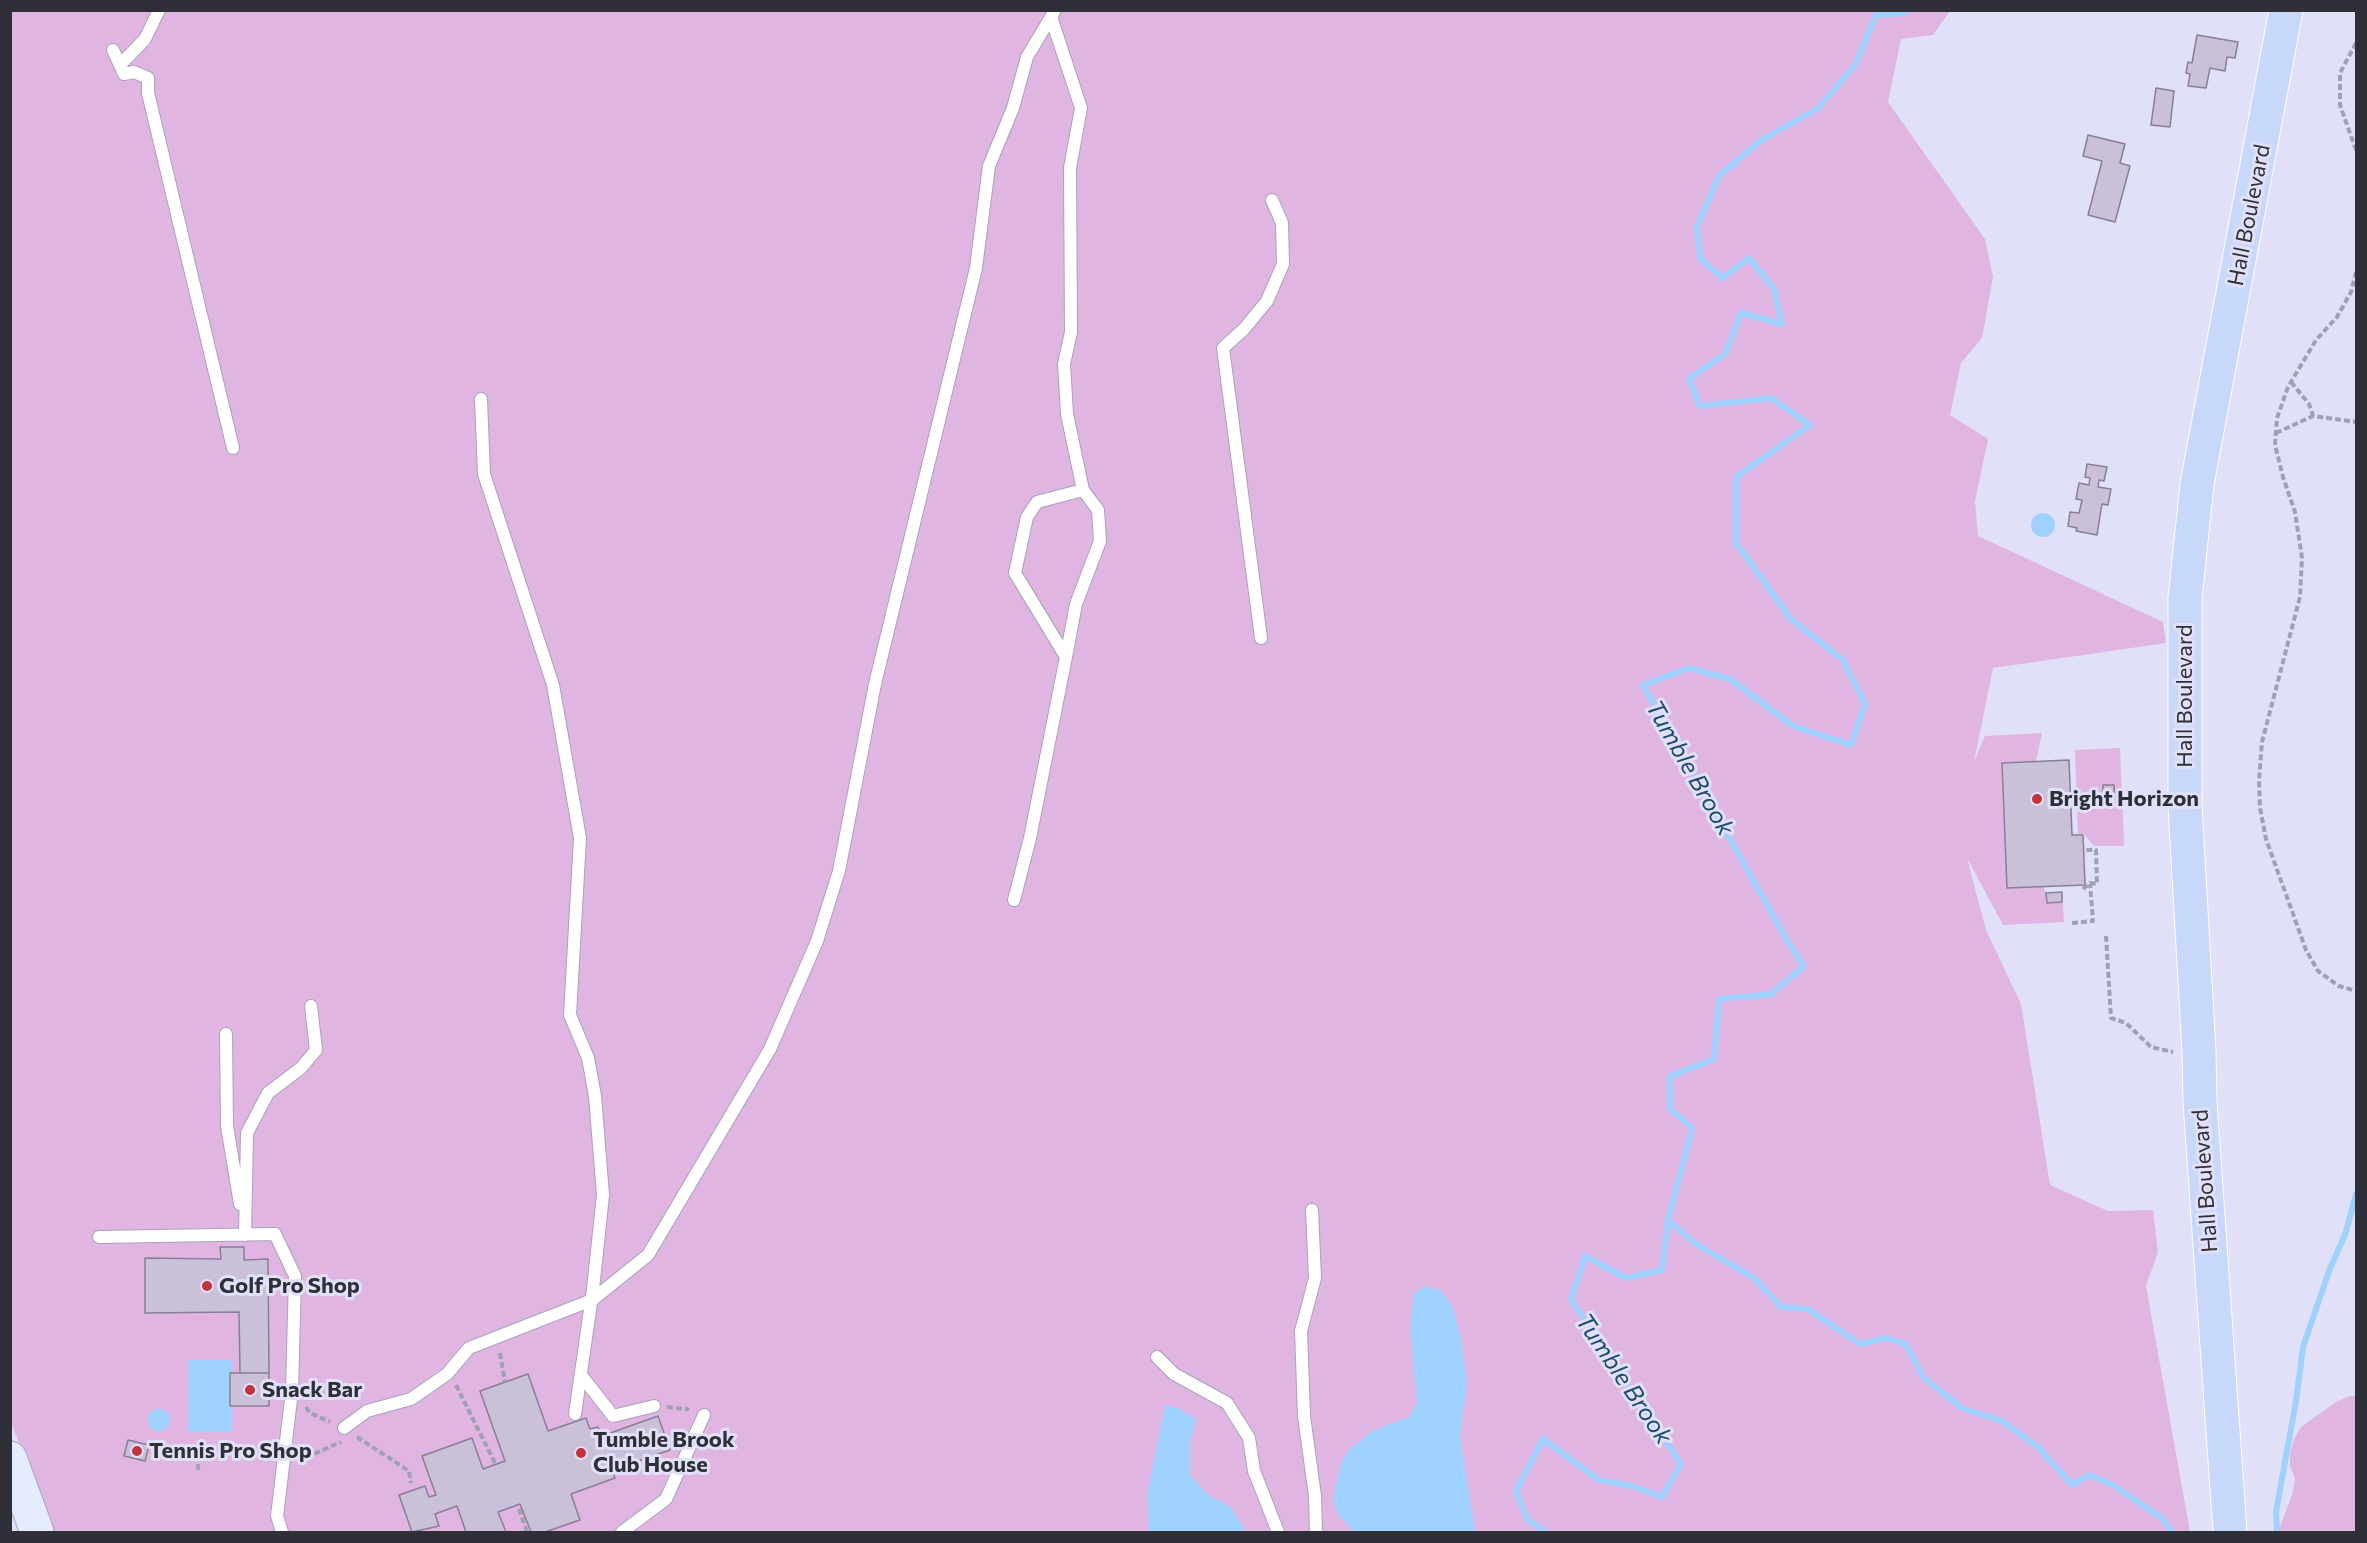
<!DOCTYPE html>
<html>
<head>
<meta charset="utf-8">
<style>
  body { margin:0 }
  #map { position:relative; width:2367px; height:1543px; overflow:hidden; background:#e0e0f9; font-family:Commissioner,sans-serif }
  canvas { display:block }
  .frame { position:absolute; inset:0; border:12px solid #2f2f38; pointer-events:none }
</style>
</head>
<body>
<div id="map">
<canvas width="2367" height="1543"></canvas>
<div class="frame"></div>
</div>
<script>
const context = document.querySelector('canvas').getContext('2d');
context.lineJoin = 'round';
function fillPath(path, color) { context.fillStyle = color; context.fill(path, 'evenodd'); }
const toPath = rows => new Path2D(rows.map(r => 'M' + r).join(''));
function trace(path, color, width, dash) { context.strokeStyle = color; context.lineWidth = width; context.lineCap = dash ? 'butt' : 'round'; context.setLineDash(dash || []); context.stroke(path); }
function write(font, color, halo, rows, align = 'center') {
  context.font = font + ' Commissioner,sans-serif'; context.lineWidth = 6; context.setLineDash([]); context.textBaseline = 'middle'; context.strokeStyle = halo; context.fillStyle = color; for (const [text, x, y, turn = 0] of rows) {
    context.save(); context.translate(x, y); context.rotate((+turn || 0) * Math.PI / 180); context.textAlign = isNaN(turn) ? turn : align; if (halo) context.strokeText(text, 0, 0); context.fillText(text, 0, 0); context.restore();
  }
}
fillPath(toPath([
  [11,11,1950,11,1933,35,1901,39,1888,102,1985,239,1993,277,1982,338,1961,363,1950,415,1988,439,1975,501,1978,536,2163,622,2166,643,1993,668,1974,762,1985,736,2042,733,2036,761,2002,763,2007,888,2043,886,2046,893,2062,892,2064,922,2003,925,1967,858,1986,930,2021,1004,2050,1185,2108,1211,2153,1210,2158,1252,2146,1286,2190,1532,53,1532,11,1422],
  [2120,748,2124,846,2094,846,2084,834,2078,834,2075,750],
  [2350,1396,2356,1396,2356,1532,2278,1532,2293,1492,2295,1479,2290,1466,2290,1453,2294,1439,2301,1427,2336,1402]
]), '#e0b5e2');
fillPath(toPath([
  '2031 525a12 12 0 1 1 24 0a12 12 0 1 1-24 0Z',
  [1424,1287,1440,1290,1453,1307,1461,1339,1467,1383,1460,1437,1475,1532,1354,1532,1337,1513,1333,1499,1340,1466,1348,1450,1374,1430,1409,1417,1417,1403,1410,1328,1414,1293],
  [188,1360,232,1360,232,1432,188,1432],
  [1165,1405,1180,1409,1196,1419,1190,1443,1190,1475,1208,1495,1230,1506,1246,1532,1149,1532,1147,1495],
  '148 1420a11 11 0 1 1 22 0a11 11 0 1 1-22 0Z'
]), '#9fd1fe');
trace(toPath([
  [1668,1221,1699,1246,1754,1278,1781,1307,1808,1309,1860,1344,1887,1338,1906,1344,1923,1377,1962,1408,2002,1421,2037,1446,2072,1485,2089,1475,2113,1485,2162,1518,2172,1532],
  [1545,1532,1527,1519,1516,1491,1543,1439,1599,1480,1632,1486,1662,1497,1681,1464,1571,1300,1585,1256,1626,1278,1662,1270,1668,1221,1692,1128,1670,1109,1670,1076,1714,1059,1719,999,1771,994,1804,966,1788,942,1643,685,1689,668,1730,679,1793,726,1851,745,1865,704,1843,660,1791,619,1736,543,1736,477,1810,425,1771,398,1700,406,1689,379,1725,354,1741,313,1782,324,1774,289,1749,258,1722,278,1700,258,1697,226,1719,176,1760,141,1818,108,1855,65,1876,15,1905,13,1907,10],
  [2277,1532,2276,1512,2296,1401,2303,1347,2329,1271,2346,1232,2356,1194]
]), '#9fd1fe', 6);
const building = toPath([
  [2197,35,2238,42,2235,58,2227,57,2225,71,2210,68,2206,88,2188,86,2190,74,2186,73,2188,62,2192,63,2197,35],
  [2156,88,2174,91,2170,127,2151,125,2156,88],
  [2088,135,2125,144,2120,163,2130,166,2115,222,2088,215,2102,161,2083,156,2088,135],
  [2087,464,2107,467,2104,481,2099,480,2098,487,2111,489,2108,505,2102,504,2097,535,2076,531,2077,528,2068,526,2070,512,2079,513,2082,500,2076,499,2079,483,2089,485,2090,478,2085,477,2087,464],
  [2069,760,2072,835,2083,835,2085,885,2007,888,2002,763,2069,760],
  [2103,785,2114,785,2115,799,2103,799,2103,785],
  [2062,892,2062,902,2047,903,2046,893,2062,892],
  [220,1247,244,1247,244,1260,268,1259,269,1373,240,1373,239,1312,145,1313,145,1258,221,1259,220,1247],
  [230,1373,269,1373,269,1406,230,1406,230,1373],
  [528,1374,548,1431,586,1418,590,1429,598,1427,602,1436,658,1416,670,1450,612,1470,615,1478,571,1494,580,1520,545,1532,531,1532,520,1504,498,1512,506,1532,466,1532,457,1506,435,1514,439,1526,412,1532,399,1495,425,1486,429,1497,436,1495,422,1456,472,1438,483,1469,505,1461,480,1391,528,1374],
  [128,1440,149,1445,145,1461,124,1456,128,1440]
]);
fillPath(building, '#cac0d7');
trace(building, '#887f94', 1.5);
const service = toPath([
  [1054,12,1051,17,1081,108,1070,168,1071,332,1064,364,1067,414,1083,490],
  [113,50,124,74,134,72,148,78,148,93,233,448],
  [120,65,145,39,159,10],
  [481,399,484,474,553,685,580,838,570,1015,588,1058,595,1096,603,1195,593,1289,575,1414],
  [1261,638,1223,348,1244,329,1267,301,1283,264,1282,223,1272,200],
  [1014,900,1030,838,1066,657,1076,604,1100,541,1098,510,1083,490,1037,502,1027,517,1015,573,1066,657],
  [226,1034,227,1126,240,1204],
  [1312,1210,1315,1278,1301,1331,1304,1416,1315,1496,1316,1532],
  [245,1235,247,1133,268,1093,301,1068,316,1050,311,1006],
  [99,1237,275,1234,295,1276,292,1391,277,1516,282,1532],
  [1157,1357,1174,1374,1227,1403,1249,1438,1254,1471,1278,1532],
  [581,1375,613,1416,654,1406],
  [344,1428,367,1411,411,1399,447,1374,469,1348,592,1300,648,1255,770,1049,817,941,839,871,875,684,976,268,989,166,1013,108,1027,57,1051,17],
  [622,1532,666,1499,704,1415]
]);
const secondary = toPath([
  [10,1458,37,1532]
]);
const primary = toPath([
  [2230,1532,2200,1102,2199,1051,2185,806,2185,598,2197,484,2286,10]
]);
trace(service, '#a5a5bc', 14);
trace(secondary, '#a5a5bc', 35);
trace(primary, '#fff', 35);
trace(toPath([
  [2356,43,2340,73,2340,105,2356,150],
  [2356,272,2351,292,2337,317,2316,340,2288,387,2277,418,2275,445,2283,477,2295,512,2302,558,2300,597,2262,742,2259,780,2260,808,2266,839,2306,950,2318,971,2339,986,2356,991],
  [2291,382,2309,404,2313,416],
  [2276,433,2313,416,2356,422],
  [2083,889,2090,883,2097,884,2096,850,2084,850],
  [2072,923,2093,921,2090,884],
  [2106,936,2111,1018,2126,1023,2151,1047,2173,1052],
  [500,1353,505,1382],
  [456,1385,496,1465],
  [306,1407,310,1413,330,1422],
  [667,1407,687,1409,688,1411],
  [357,1437,409,1471,411,1483],
  [298,1461,341,1442],
  [198,1470,199,1442],
  [519,1509,527,1532]
]), '#a0a0b3', 4, [6, 3]);
trace(service, '#fff', 12);
trace(secondary, '#e4ecfd', 33);
trace(primary, '#c8d8fb', 33);
for (const [x, y, r, color] of [
  [2037,799,6,"#c3343a"],
  [207,1286,6,"#c3343a"],
  [250,1390,6,"#c3343a"],
  [137,1451,6,"#c3343a"],
  [581,1453,6,"#c3343a"]
]) { const dot = new Path2D(); dot.arc(x, y, r, 0, 2 * Math.PI); context.fillStyle = color; context.fill(dot); trace(dot, '#e0e0f9', 2); }
write('22px', '#2f2f38', '#e0e0f9', [
  ["Hall Boulevard",2249,215,-79],
  ["Hall Boulevard",2185,696,-90],
  ["Hall Boulevard",2205,1181,-94]
]);
write('bold 22px', '#2f2f38', '#e0e0f9', [
  ["Bright Horizon",2049,799],
  ["Golf Pro Shop",219,1286],
  ["Snack Bar",262,1390],
  ["Tumble Brook",593,1440],
  ["Club House",593,1465],
  ["Tennis Pro Shop",149,1451]
], 'left');
write('italic 24px', '#1d4a6f', '#e0e0f9', [
  ["Tumble Brook",1690,768,60],
  ["Tumble Brook",1624,1379,56]
]);
</script>
</body>
</html>
